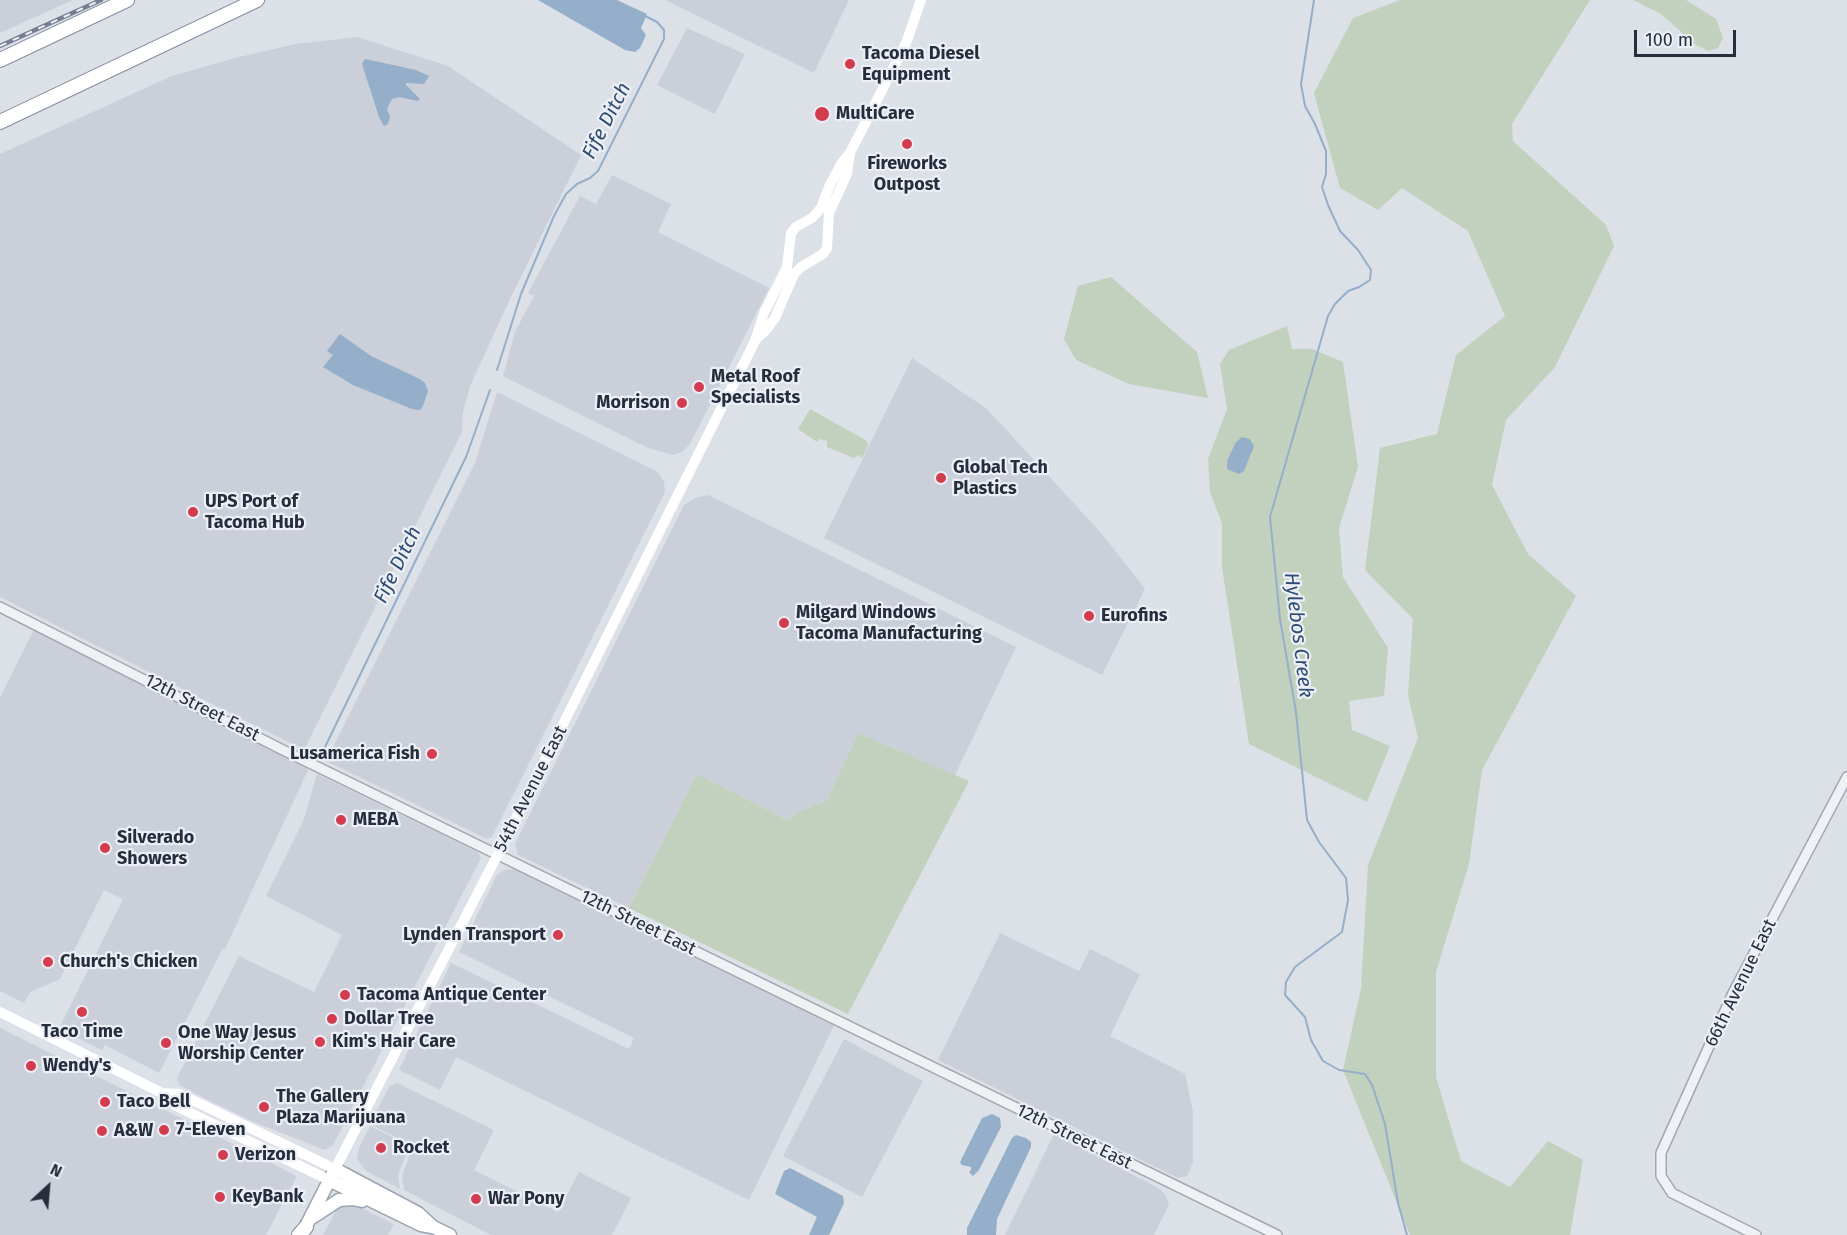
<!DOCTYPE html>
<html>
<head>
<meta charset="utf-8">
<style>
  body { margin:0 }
  #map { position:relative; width:1847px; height:1235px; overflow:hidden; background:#dce0e7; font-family:"Fira Sans",sans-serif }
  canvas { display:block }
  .north { position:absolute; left:18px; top:1157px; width:60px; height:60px; -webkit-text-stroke:4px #eceff5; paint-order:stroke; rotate:26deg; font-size:16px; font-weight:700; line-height:24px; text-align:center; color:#262e3e }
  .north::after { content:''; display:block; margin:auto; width:21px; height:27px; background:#262e3e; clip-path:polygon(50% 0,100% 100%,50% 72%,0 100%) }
  .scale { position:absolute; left:1634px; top:30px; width:102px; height:27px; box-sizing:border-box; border:3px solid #262e3e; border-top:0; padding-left:8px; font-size:18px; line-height:21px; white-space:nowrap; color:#262e3e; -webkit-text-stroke:4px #eceff5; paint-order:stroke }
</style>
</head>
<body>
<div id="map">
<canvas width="1847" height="1235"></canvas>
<div class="north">N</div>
<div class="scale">100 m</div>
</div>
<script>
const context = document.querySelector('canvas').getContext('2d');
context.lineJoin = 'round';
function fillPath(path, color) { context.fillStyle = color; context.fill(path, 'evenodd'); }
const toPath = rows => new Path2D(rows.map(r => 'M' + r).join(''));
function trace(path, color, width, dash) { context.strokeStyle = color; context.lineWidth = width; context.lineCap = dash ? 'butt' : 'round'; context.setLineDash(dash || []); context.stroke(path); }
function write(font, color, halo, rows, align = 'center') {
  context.font = font + ' "Fira Sans",sans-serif'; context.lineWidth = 4.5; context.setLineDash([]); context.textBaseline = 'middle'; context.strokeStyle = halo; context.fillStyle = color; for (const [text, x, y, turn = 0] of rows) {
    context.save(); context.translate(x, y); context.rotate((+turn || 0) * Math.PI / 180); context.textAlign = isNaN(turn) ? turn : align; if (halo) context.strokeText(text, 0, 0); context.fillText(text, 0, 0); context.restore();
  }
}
fillPath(toPath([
  [0,0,73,0,0,33],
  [665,0,849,0,814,73],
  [687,28,745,54,715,114,657,85],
  [357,37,448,66,581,155,510,299,470,386,463,412,462,432,304,750,0,597,0,154,172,76,235,58,296,44],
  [612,175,671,204,658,232,769,288,690,444,682,452,673,455,648,448,503,376,515,332,534,296,528,293,580,196,596,204],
  [912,358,987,409,1102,534,1145,589,1102,675,824,538],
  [497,392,658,472,664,482,665,492,492,837,487,839,326,761,475,463],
  [708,495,1016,647,955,775,858,733,827,800,801,811,787,820,697,774,629,908,518,855,515,844,684,505,695,498],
  [34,629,309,768,225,949,223,948,159,1073,105,1045,102,1050,59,1029,123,899,104,890,60,979,30,992,24,1003,0,991,0,698],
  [317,774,478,852,481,858,333,1145,325,1150,256,1123,212,1102,179,1085,177,1078,239,956,314,992,342,935,266,896,304,819],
  [514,869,834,1025,749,1200,456,1057,440,1090,399,1070,451,963,629,1049,634,1038,459,952,497,875,504,870],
  [1000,933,1079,971,1090,949,1140,974,1110,1036,1185,1074,1193,1112,1193,1162,1187,1176,1178,1178,938,1060],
  [0,1028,297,1176,266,1235,0,1235],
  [844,1039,923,1081,862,1197,783,1156],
  [397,1083,494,1130,474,1170,558,1212,579,1172,631,1198,612,1235,491,1235,404,1190,402,1176,413,1146,370,1124,389,1087],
  [370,1126,410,1146,398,1174,400,1189,366,1171,357,1159,359,1148],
  [1054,1134,1160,1189,1166,1196,1169,1205,1154,1235,1005,1235],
  [351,1203,394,1224,388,1235,323,1235,338,1207]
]), '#cacfd9');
fillPath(toPath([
  [1400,0,1590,0,1512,124,1513,141,1606,225,1614,246,1555,367,1506,420,1492,485,1528,554,1576,596,1482,770,1469,864,1436,972,1436,1077,1461,1161,1510,1187,1548,1141,1583,1160,1570,1235,1410,1235,1343,1070,1361,988,1368,865,1418,738,1408,696,1413,619,1365,570,1380,448,1437,434,1456,355,1505,316,1468,231,1402,188,1378,210,1340,188,1314,93,1353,18],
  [1633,0,1686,0,1716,19,1723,38,1718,48,1708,51,1696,45,1661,14],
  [1111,277,1197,352,1208,398,1129,384,1076,360,1064,339,1078,286],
  [1287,326,1292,349,1312,349,1343,362,1358,467,1339,528,1343,577,1388,648,1384,696,1349,701,1352,730,1390,746,1367,802,1249,744,1222,567,1222,523,1210,492,1208,459,1227,409,1220,364,1229,350],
  [810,409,867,441,868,446,862,458,858,455,854,458,827,447,827,441,820,439,817,442,798,429],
  [858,733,969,781,848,1014,629,908,697,774,787,820,801,811,827,800]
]), '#c2d1bd');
fillPath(toPath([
  [538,0,617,0,647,14,641,28,646,35,640,48,635,52,625,50],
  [365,59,416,70,429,76,424,84,406,83,406,85,420,99,418,101,399,97,392,99,387,109,390,117,388,124,384,126,379,117,362,64],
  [340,334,371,356,420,379,425,383,428,391,423,406,420,410,412,409,353,385,323,367,333,355,327,351],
  [1242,437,1250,439,1254,446,1244,471,1239,474,1227,469,1227,461,1236,442],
  [992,1114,1000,1118,1001,1127,979,1170,973,1176,969,1172,971,1170,971,1167,962,1165,960,1163,961,1160,982,1118],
  [1016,1135,1026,1138,1031,1142,1031,1147,997,1219,996,1235,967,1235,967,1228,1012,1138],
  [790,1168,843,1196,844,1203,829,1235,809,1235,817,1217,775,1194,784,1171]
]), '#95aec9');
trace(toPath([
  [1314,0,1301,84,1305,106,1315,124,1326,151,1326,174,1322,187,1328,205,1340,231,1358,250,1371,270,1370,280,1359,287,1348,291,1335,304,1328,316,1270,517,1280,619,1296,712,1307,820,1319,842,1346,878,1348,900,1342,932,1295,967,1286,982,1285,995,1305,1017,1311,1040,1323,1061,1339,1070,1365,1074,1372,1085,1385,1124,1398,1203,1407,1235],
  [497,370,521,294,554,216,566,194,577,184,590,178,598,171,664,39,664,30,657,22,643,15],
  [324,749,466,457,490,390]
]), '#95aec9', 2);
const tertiary = toPath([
  [0,607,283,750,1277,1235],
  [1756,1235,1672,1193,1661,1176,1661,1153,1733,993,1847,777]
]);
const primary = toPath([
  [329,1180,421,1225,432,1227],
  [310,1219,339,1200,353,1199,362,1201],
  [302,1234,335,1169,418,1213,433,1227,450,1235]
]);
const trunk = toPath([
  [0,60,127,0],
  [0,122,257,0]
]);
const motorway = toPath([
  [299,1235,306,1227]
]);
trace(tertiary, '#a2a7b1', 12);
trace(primary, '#9ba4b3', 15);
trace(trunk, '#838d9e', 16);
trace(motorway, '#838d9e', 16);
trace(tertiary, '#eff1f5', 9);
trace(toPath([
  [755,340,766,330,775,318,794,274,801,267,823,254,827,248,829,213,847,174,850,153],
  [0,1012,162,1093,174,1105,329,1180],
  [162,1093,180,1094,335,1169,498,854,755,341,764,313,787,267,791,233,796,227,812,218,821,208,829,187,841,164,850,153,906,43,921,0]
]), '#fff', 10);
trace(primary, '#fff', 12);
trace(trunk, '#fff', 14);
trace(motorway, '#fff', 14);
const rail = toPath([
  [0,46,101,0]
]);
trace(rail, '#757f91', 4.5);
trace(rail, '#eceff5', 2, [7]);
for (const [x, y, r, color] of [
  [850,64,6,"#d33b4f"],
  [822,114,8,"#d33b4f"],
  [907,144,6,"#d33b4f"],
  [699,387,6,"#d33b4f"],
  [682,403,6,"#d33b4f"],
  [941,478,6,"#d33b4f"],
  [193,512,6,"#d33b4f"],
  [1089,616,6,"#d33b4f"],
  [784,623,6,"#d33b4f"],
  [432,754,6,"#d33b4f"],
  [341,820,6,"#d33b4f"],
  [105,848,6,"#d33b4f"],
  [558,935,6,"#d33b4f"],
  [48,962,6,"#d33b4f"],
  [345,995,6,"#d33b4f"],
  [82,1012,6,"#d33b4f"],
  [332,1019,6,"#d33b4f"],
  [320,1042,6,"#d33b4f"],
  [166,1043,6,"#d33b4f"],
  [31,1066,6,"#d33b4f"],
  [105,1102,6,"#d33b4f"],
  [264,1107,6,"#d33b4f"],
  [164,1130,6,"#d33b4f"],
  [102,1131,6,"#d33b4f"],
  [381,1148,6,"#d33b4f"],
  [223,1155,6,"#d33b4f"],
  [220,1197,6,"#d33b4f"],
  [476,1199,6,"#d33b4f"]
]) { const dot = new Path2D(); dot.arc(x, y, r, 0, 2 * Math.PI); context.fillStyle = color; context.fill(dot); trace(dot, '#eceff5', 2); }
write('bold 18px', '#262e3e', '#eceff5', [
  ["Tacoma Diesel",862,54],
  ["Equipment",862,75],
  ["MultiCare",836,114],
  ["Fireworks",907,164,"center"],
  ["Outpost",907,185,"center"],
  ["Metal Roof",711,377],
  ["Specialists",711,398],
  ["Morrison",670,403,"right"],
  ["Global Tech",953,468],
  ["Plastics",953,489],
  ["UPS Port of",205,502],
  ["Tacoma Hub",205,523],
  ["Milgard Windows",796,613],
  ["Tacoma Manufacturing",796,634],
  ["Eurofins",1101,616],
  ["Lusamerica Fish",420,754,"right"],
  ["MEBA",353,820],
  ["Silverado",117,838],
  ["Showers",117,859],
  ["Lynden Transport",546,935,"right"],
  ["Church's Chicken",60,962],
  ["Tacoma Antique Center",357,995],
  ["Dollar Tree",344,1019],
  ["Taco Time",82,1032,"center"],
  ["One Way Jesus",178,1033],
  ["Worship Center",178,1054],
  ["Kim's Hair Care",332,1042],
  ["Wendy's",43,1066],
  ["The Gallery",276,1097],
  ["Plaza Marijuana",276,1118],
  ["Taco Bell",117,1102],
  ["7-Eleven",176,1130],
  ["A&W",114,1131],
  ["Rocket",393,1148],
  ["Verizon",235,1155],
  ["KeyBank",232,1197],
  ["War Pony",488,1199]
], 'left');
write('18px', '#262e3e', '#eceff5', [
  ["12th Street East",202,708,27],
  ["54th Avenue East",531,789,-63],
  ["12th Street East",638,923,26],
  ["66th Avenue East",1741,983,-64],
  ["12th Street East",1074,1137,26]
]);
write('italic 20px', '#2e4c73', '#eceff5', [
  ["Fife Ditch",607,121,-63],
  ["Fife Ditch",398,565,-64],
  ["Hylebos Creek",1298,635,83]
]);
</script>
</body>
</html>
